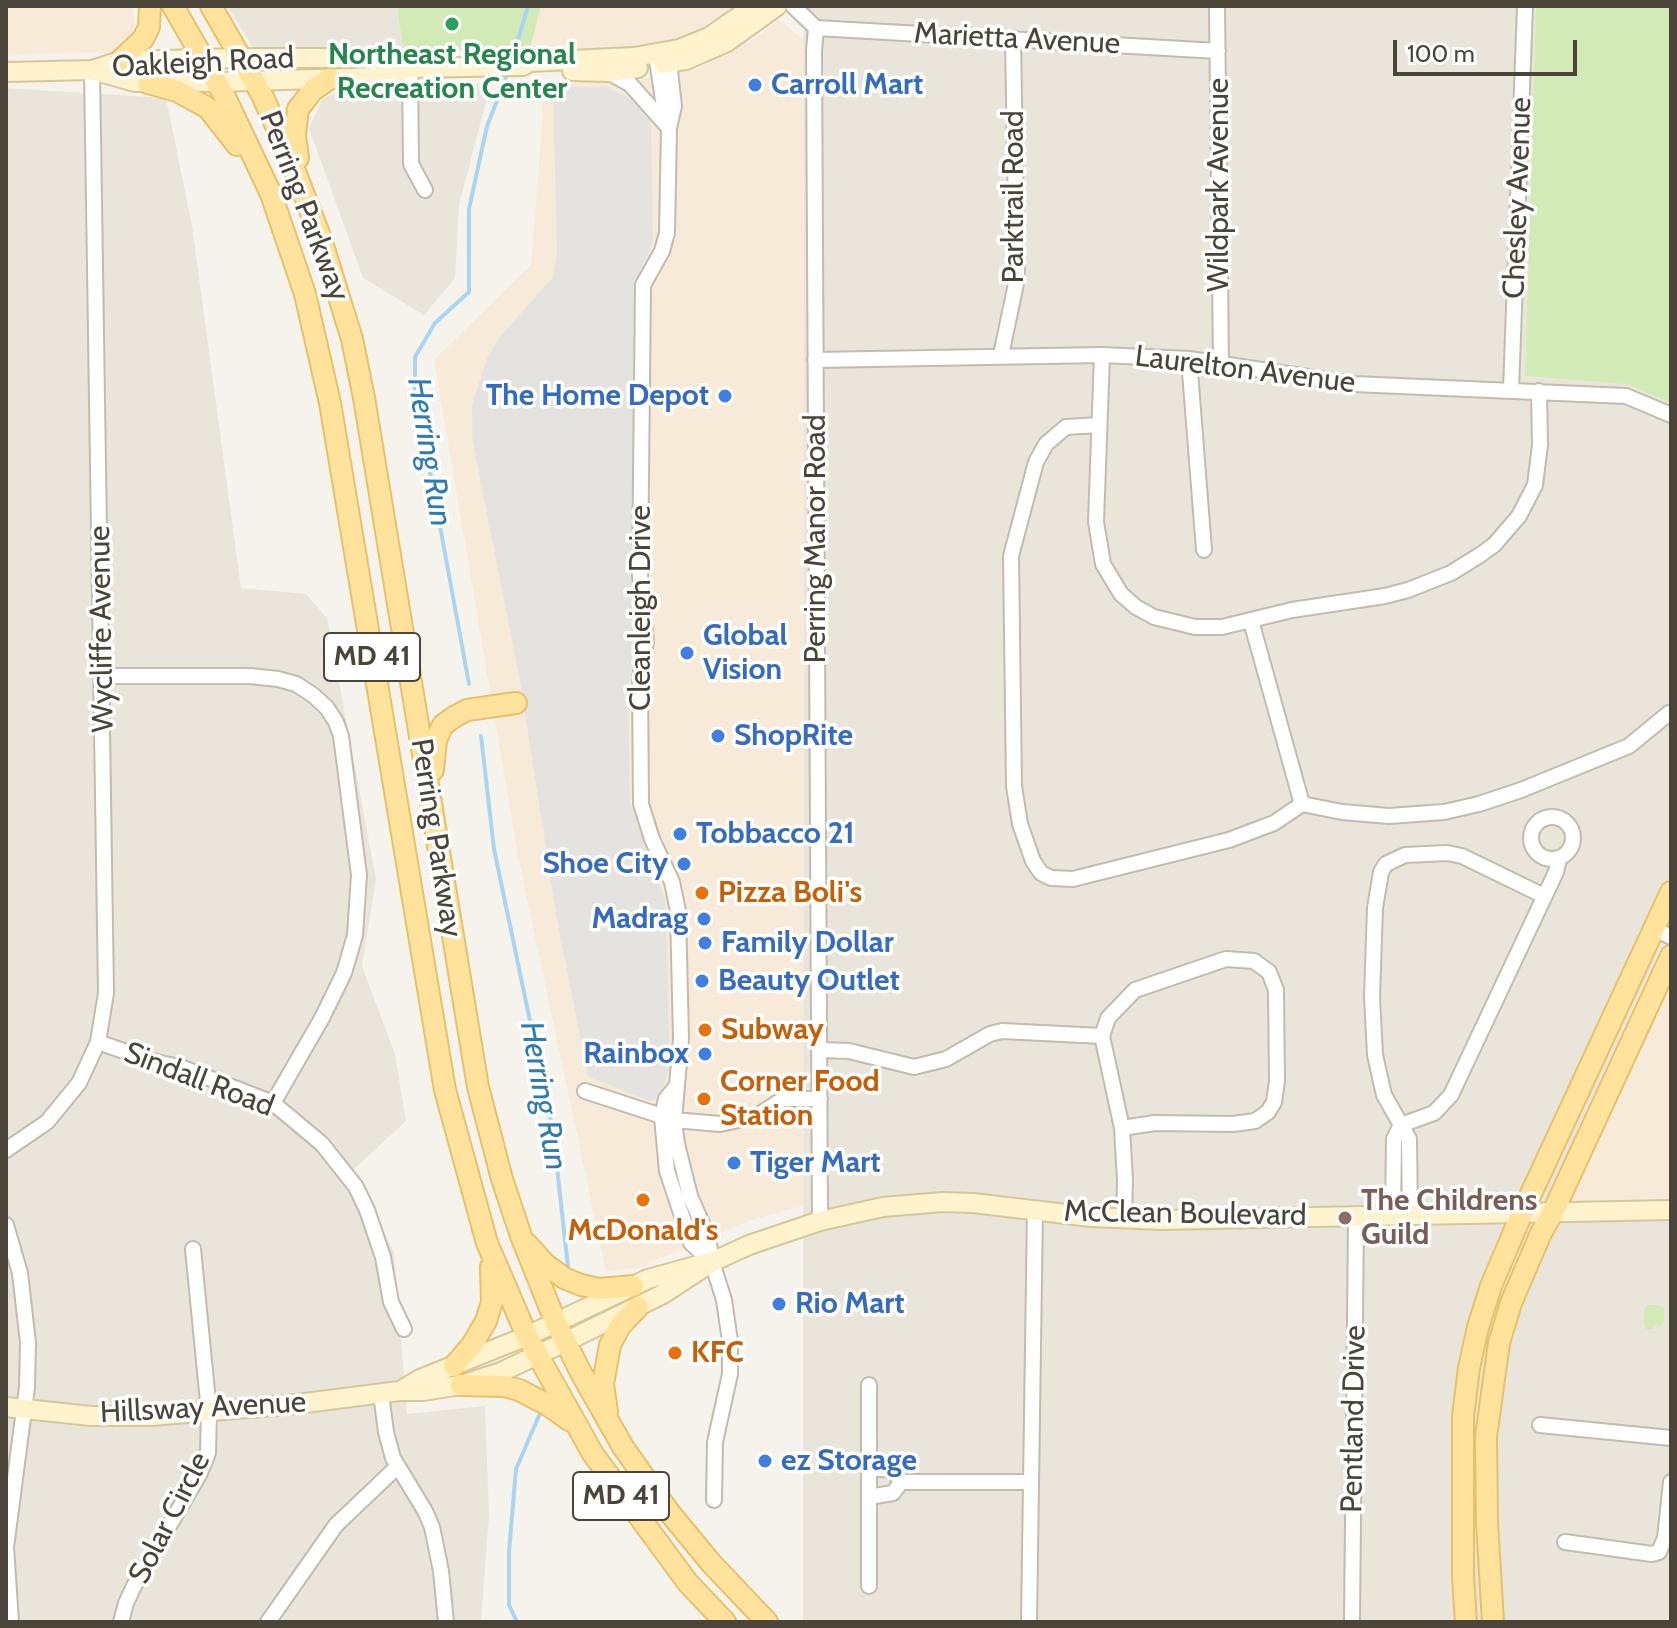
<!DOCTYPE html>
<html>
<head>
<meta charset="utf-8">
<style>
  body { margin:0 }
  #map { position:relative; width:1677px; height:1628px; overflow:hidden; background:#f6f3ec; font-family:Cabin,sans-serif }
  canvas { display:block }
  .frame { position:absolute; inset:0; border:8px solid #4b4439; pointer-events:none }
  .scale { position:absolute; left:1393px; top:40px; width:184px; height:36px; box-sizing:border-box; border:4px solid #4b4439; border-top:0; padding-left:10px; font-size:24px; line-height:28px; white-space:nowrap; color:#4b4439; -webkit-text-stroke:6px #fff; paint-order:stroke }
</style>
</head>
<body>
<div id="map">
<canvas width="1677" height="1628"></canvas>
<div class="frame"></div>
<div class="scale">100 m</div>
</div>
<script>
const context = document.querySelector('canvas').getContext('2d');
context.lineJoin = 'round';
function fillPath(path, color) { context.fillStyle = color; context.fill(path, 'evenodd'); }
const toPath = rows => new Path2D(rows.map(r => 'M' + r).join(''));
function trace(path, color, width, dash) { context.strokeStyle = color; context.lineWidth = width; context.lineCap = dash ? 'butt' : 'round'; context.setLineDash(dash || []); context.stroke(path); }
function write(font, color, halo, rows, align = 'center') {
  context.font = font + ' Cabin,sans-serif'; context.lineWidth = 7; context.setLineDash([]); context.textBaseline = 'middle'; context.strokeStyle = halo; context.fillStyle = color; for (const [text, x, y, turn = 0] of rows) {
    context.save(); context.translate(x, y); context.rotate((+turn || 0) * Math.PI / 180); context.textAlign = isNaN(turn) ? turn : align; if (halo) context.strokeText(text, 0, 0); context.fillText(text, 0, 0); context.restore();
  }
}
fillPath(toPath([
  [227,6,397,6,403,50,256,52],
  [804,6,1536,6,1525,376,1626,384,1671,403,1671,1622,803,1622],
  [491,83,459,205,455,278,424,315,363,278,309,128,323,98,350,87],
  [6,88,166,98,192,226,241,588,306,594,327,618,376,879,362,966,395,1054,406,1121,354,1169,394,1253,407,1414,485,1406,489,1515,481,1622,6,1622]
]), '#eae5da');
fillPath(toPath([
  [6,6,133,6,134,23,132,38,125,48,111,52,6,55],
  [541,6,736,6,704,27,665,43,638,50,530,49],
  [779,20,804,40,803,1206,754,1219,638,1268,606,1271,518,856,434,360,531,265,543,114,539,85,659,77,697,69,757,37],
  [1666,934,1671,935,1671,1207,1541,1210]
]), '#f7ead8');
fillPath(toPath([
  [397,6,541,6,530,49,491,50,403,50],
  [1536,6,1671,6,1671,403,1626,384,1525,376],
  [1648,1305,1659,1305,1664,1308,1664,1321,1661,1326,1653,1326,1653,1329,1646,1329,1644,1320,1644,1309]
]), '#d2eab5');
fillPath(toPath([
  [553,87,606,87,636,101,651,122,653,243,639,272,632,600,637,621,628,694,630,803,666,902,670,1065,660,1099,649,1101,588,1076,557,919,520,681,473,442,472,406,487,358,498,339,553,277,557,253]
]), '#e5e3e0');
trace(toPath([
  [512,61,528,6],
  [469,684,415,390,415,357,435,323,469,292,469,209,487,126,508,73],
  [481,736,494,849,553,1131,568,1267],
  [517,1622,509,1605,509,1552,516,1469,541,1411]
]), '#a9d4f2', 4);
const street = toPath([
  [793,6,816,28],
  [1217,6,1221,363],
  [816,28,814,51,820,1221],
  [816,28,1218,51],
  [656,54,666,120],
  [668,54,674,106,669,128,667,233,662,251,643,285,640,575,646,641,640,678,641,804,652,839,672,882,678,911,681,1039,674,1120,677,1144,690,1196,708,1237,712,1262,724,1300,730,1341,730,1374,715,1442,714,1500],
  [410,68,411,164,425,190],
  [608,72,630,84,669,128],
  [1001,355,1017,279,1013,38],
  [1102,355,1096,522,1103,564,1121,594,1136,607,1154,617,1195,627,1222,627,1292,610,1385,596,1408,590,1451,573,1480,555,1494,545,1519,516,1535,485,1540,445,1539,391],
  [1189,359,1204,550],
  [815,360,1102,355,1189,359,1354,384,1626,396,1671,415],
  [1511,390,1525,6],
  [1099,425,1066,427,1046,444,1036,462,1011,556,1014,786,1020,824,1033,861,1041,873,1051,878,1073,879,1229,840,1274,823,1302,804,1342,812,1389,816,1444,812,1479,804,1521,790,1629,746,1669,713],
  [1251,621,1302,804],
  [103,676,250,676,278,679,296,684,313,695,327,708,336,722,341,736,359,875,355,935,344,973,322,1018,273,1103],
  '1531 838a21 21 0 1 1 42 0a21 21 0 1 1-42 0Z',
  [1654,929,1671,937],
  [98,1042,152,1061,183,1068,273,1103,322,1144,356,1187,367,1210,383,1257,391,1302,404,1329],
  [821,1050,849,1051,914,1067,946,1059,990,1034,1002,1031,1102,1036],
  [675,1088,666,1099,662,1117,667,1171,691,1243,712,1262],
  [585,1091,674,1120,720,1124,757,1116,783,1099,820,1099],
  [1122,1128,1155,1123,1233,1124,1255,1121,1268,1112,1274,1102,1277,1081,1276,990,1269,972,1254,961,1226,959,1135,990,1108,1018,1102,1036,1122,1128,1125,1180,1124,1219],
  [6,1150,47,1122,79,1083,98,1042,106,993,92,70],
  [1393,1215,1394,1139,1401,1125,1434,1113,1451,1095,1556,872,1559,859],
  [1410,1215,1409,1139,1384,1095,1375,1055,1372,997,1375,908,1381,872,1386,864,1405,855,1447,853,1462,856,1544,896],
  [6,1225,20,1273,28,1343,27,1387,6,1547,11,1622],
  [869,1385,869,1586],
  [381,1394,386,1432,393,1458,425,1511,432,1527,441,1571,446,1622],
  [1540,1425,1671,1438],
  [869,1468,894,1470,901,1482,1031,1482],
  [869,1497,893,1493,901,1482],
  [1565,1542,1652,1554,1659,1552,1665,1538,1671,1482],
  [121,1622,126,1603,134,1586,200,1473,208,1453,209,1412,193,1249],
  [268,1622,336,1525,397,1467],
  [1029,1622,1035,1209],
  [1352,1622,1356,1217]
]);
const secondary = toPath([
  [663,64,686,60,727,42,777,6],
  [92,70,135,82,217,82,351,78,373,77,410,68,523,66,529,62,634,57,679,49,709,37,754,6],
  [572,71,608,72,638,68],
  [6,72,92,70,120,61,241,58,347,58,374,59,403,66],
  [402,1390,420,1379,527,1336,648,1279,706,1263],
  [6,1407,91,1416,151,1416,297,1404,399,1391,423,1391,461,1385,501,1372,565,1342,663,1294,712,1262,749,1245,820,1221,883,1207,942,1202,973,1203,1091,1217,1161,1220,1671,1210]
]);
const primary = toPath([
  [173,6,224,95,243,135,271,194,305,294,330,403,445,1090,487,1243,527,1336,593,1454,688,1583,725,1622],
  [211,6,262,95,286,148,321,239,352,339,364,398,478,1087,502,1179,521,1236,556,1323,580,1371,623,1447,669,1512,711,1563,767,1622],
  [120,61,143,39,149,27,150,6],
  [148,83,177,91,208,108,237,145],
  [298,158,295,135,298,109,313,90,329,79],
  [433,770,436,740,443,725,454,717,467,710,516,703],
  [528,1245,545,1264,564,1278,581,1285,600,1289,633,1286],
  [454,1366,472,1345,486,1321,492,1302,491,1267],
  [461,1385,504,1386,519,1390,548,1405,569,1420],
  [607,1412,603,1384,610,1345,620,1326,638,1307],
  [1466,1622,1463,1577,1463,1416,1469,1368,1478,1327,1491,1286,1522,1213,1671,892],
  [1493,1622,1487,1523,1486,1437,1499,1343,1511,1303,1541,1233,1553,1212,1671,956]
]);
trace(street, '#c2bbae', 18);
trace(secondary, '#d6c79b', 22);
trace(primary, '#e6c16a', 24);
trace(street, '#fff', 14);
trace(secondary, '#fff3cd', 18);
trace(primary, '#ffe39c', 20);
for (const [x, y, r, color] of [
  [452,24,8,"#2e9e5b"],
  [755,85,8,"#3f7fe0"],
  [725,396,8,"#3f7fe0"],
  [687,653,8,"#3f7fe0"],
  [718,736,8,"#3f7fe0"],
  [680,834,8,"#3f7fe0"],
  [684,864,8,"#3f7fe0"],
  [702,893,8,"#e8710a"],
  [704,919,8,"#3f7fe0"],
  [705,943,8,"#3f7fe0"],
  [702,981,8,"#3f7fe0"],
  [705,1030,8,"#e8710a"],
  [705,1054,8,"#3f7fe0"],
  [704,1099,8,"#e8710a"],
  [734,1163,8,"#3f7fe0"],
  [643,1200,8,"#e8710a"],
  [1345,1218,8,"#8d6e63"],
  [779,1304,8,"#3f7fe0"],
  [675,1353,8,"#e8710a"],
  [765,1461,8,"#3f7fe0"]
]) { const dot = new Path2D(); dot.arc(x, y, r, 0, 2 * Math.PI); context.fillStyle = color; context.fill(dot); trace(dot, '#fff', 3); }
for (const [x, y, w] of [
  [372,657,96],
  [621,1496,96]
]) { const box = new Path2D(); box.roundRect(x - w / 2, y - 24, w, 48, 6); context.fillStyle = '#fff'; context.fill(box); trace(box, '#4b4439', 2); }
write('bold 28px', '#4b4439', null, [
  ["MD 41",372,657],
  ["MD 41",621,1496]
]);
write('30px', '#4b4439', '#fff', [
  ["Marietta Avenue",1017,39,3],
  ["Oakleigh Road",203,63,-3],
  ["Wildpark Avenue",1219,185,-90],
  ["Parktrail Road",1014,197,-90],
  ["Chesley Avenue",1518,198,-88],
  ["Perring Parkway",304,206,69],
  ["Laurelton Avenue",1245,370,7],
  ["Perring Manor Road",816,539,-90],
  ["Cleanleigh Drive",641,608,-90],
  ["Wycliffe Avenue",102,629,-91],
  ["Perring Parkway",436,838,81],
  ["Sindall Road",199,1080,21],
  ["McClean Boulevard",1185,1214,1],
  ["Hillsway Avenue",203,1408,-3],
  ["Pentland Drive",1354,1419,-89],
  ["Solar Circle",170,1518,-63]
]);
write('bold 30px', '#27864d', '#fff', [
  ["Northeast Regional",452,55],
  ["Recreation Center",452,89]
]);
write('bold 30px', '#366cbe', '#fff', [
  ["Carroll Mart",771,85],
  ["The Home Depot",709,396,"right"],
  ["Global",703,636],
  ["Vision",703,670],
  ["ShopRite",734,736],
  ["Tobbacco 21",696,834],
  ["Shoe City",668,864,"right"],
  ["Madrag",688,919,"right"],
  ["Family Dollar",721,943],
  ["Beauty Outlet",718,981],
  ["Rainbox",689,1054,"right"],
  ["Tiger Mart",750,1163],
  ["Rio Mart",795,1304],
  ["ez Storage",781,1461]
], 'left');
write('bold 30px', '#c56008', '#fff', [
  ["Pizza Boli's",718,893],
  ["Subway",721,1030],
  ["Corner Food",720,1082],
  ["Station",720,1116],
  ["McDonald's",643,1231,"center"],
  ["KFC",691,1353]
], 'left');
write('bold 30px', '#785e54', '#fff', [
  ["The Childrens",1361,1201],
  ["Guild",1361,1235]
], 'left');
write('italic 32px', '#2e7ab2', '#fff', [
  ["Herring Run",429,452,81],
  ["Herring Run",543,1096,80]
]);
</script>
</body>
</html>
